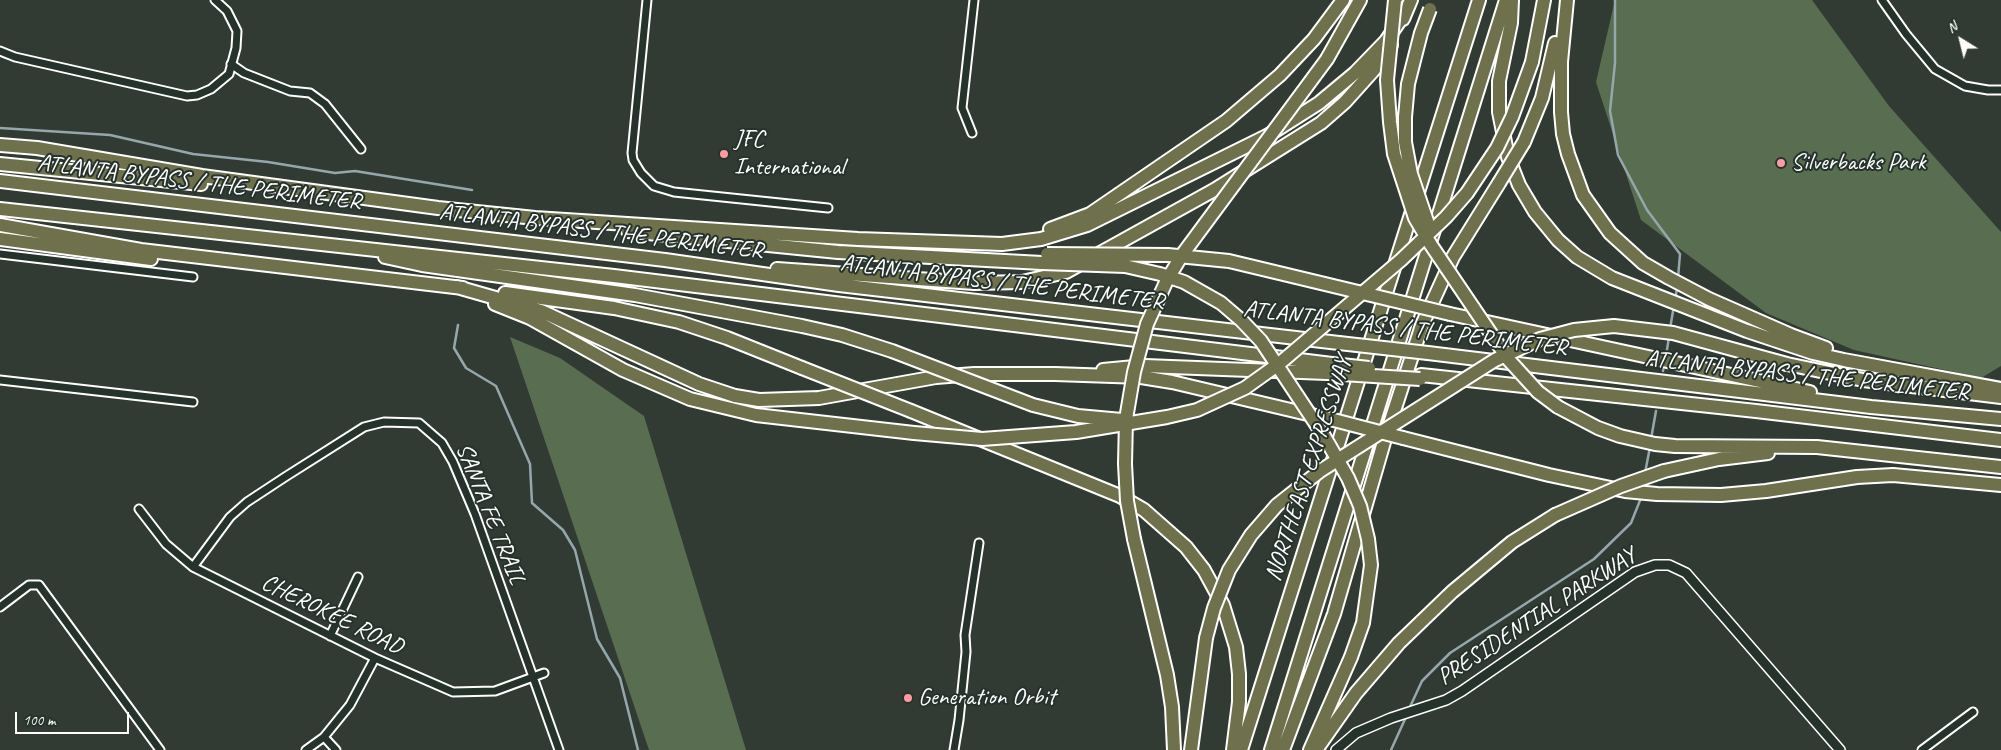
<!DOCTYPE html>
<html>
<head>
<meta charset="utf-8">
<style>
  body { margin:0 }
  #map { position:relative; width:2001px; height:750px; overflow:hidden; background:#323b33; font-family:Caveat,sans-serif }
  canvas { display:block }
  .north { position:absolute; left:1936px; top:15px; width:50px; height:50px; -webkit-text-stroke:4px #26332d; paint-order:stroke; rotate:324deg; font-size:14px; font-weight:700; line-height:20px; text-align:center; color:#fff }
  .north::after { content:''; display:block; margin:auto; width:18px; height:22px; background:#fff; clip-path:polygon(50% 0,100% 100%,50% 72%,0 100%) }
  .scale { position:absolute; left:15px; top:712px; width:114px; height:22px; box-sizing:border-box; border:2px solid #fff; border-top:0; padding-left:6px; font-size:15px; line-height:18px; white-space:nowrap; color:#fff; -webkit-text-stroke:4px #26332d; paint-order:stroke }
</style>
</head>
<body>
<div id="map">
<canvas width="2001" height="750"></canvas>
<div class="north">N</div>
<div class="scale">100 m</div>
</div>
<script>
const context = document.querySelector('canvas').getContext('2d');
context.lineJoin = 'round';
function fillPath(path, color) { context.fillStyle = color; context.fill(path, 'evenodd'); }
const toPath = rows => new Path2D(rows.map(r => 'M' + r).join(''));
function trace(path, color, width, dash) { context.strokeStyle = color; context.lineWidth = width; context.lineCap = dash ? 'butt' : 'round'; context.setLineDash(dash || []); context.stroke(path); }
function write(font, color, halo, rows, align = 'center') {
  context.font = font + ' Caveat,sans-serif'; context.lineWidth = 4; context.setLineDash([]); context.textBaseline = 'middle'; context.strokeStyle = halo; context.fillStyle = color; for (const [text, x, y, turn = 0] of rows) {
    context.save(); context.translate(x, y); context.rotate((+turn || 0) * Math.PI / 180); context.textAlign = isNaN(turn) ? turn : align; if (halo) context.strokeText(text, 0, 0); context.fillText(text, 0, 0); context.restore();
  }
}
fillPath(toPath([
  [1615,0,1812,0,1889,106,2001,232,2001,366,1981,378,1854,350,1766,313,1641,220,1596,82],
  [510,337,560,358,644,416,746,750,649,750]
]), '#596e51');
trace(toPath([
  [1615,0,1615,63,1610,111,1618,155,1647,210,1680,254,1678,278],
  [0,128,110,135,193,154,268,162,335,173,355,171,472,190],
  [1676,295,1677,287],
  [458,325,454,348,466,368,496,386,530,464,532,503,563,530,575,550,597,639,620,678,638,750],
  [1670,329,1673,311],
  [1666,356,1669,337],
  [1663,371,1664,364],
  [1651,439,1656,411],
  [1645,473,1650,447],
  [1409,709,1422,681,1450,653,1594,559,1631,523,1641,498],
  [1391,750,1406,717]
]), '#95a7ac', 2.5);
const street = toPath([
  [647,0,632,153,633,160,641,173,654,186,674,192,828,208],
  [1882,0,1906,34,1935,69,1965,86,1988,90,2001,90],
  [0,51,15,57,187,96,197,95,211,89,229,74,236,48,237,31,227,11,215,0],
  [231,64,244,73,290,91,310,93,325,104,361,149],
  [972,133,962,108,974,0],
  [0,254,193,277],
  [0,380,193,402],
  [139,509,166,544,193,567,375,658,453,692,495,691,544,673],
  [193,567,230,517,247,502,285,477,364,427,384,422,419,423,442,443,453,462,475,514,559,750],
  [0,607,29,585,39,585,160,750],
  [330,636,358,577],
  [324,737,336,750],
  [306,750,324,737,350,705,375,658],
  [954,750,959,720,966,652,965,635,979,543],
  [1922,750,1973,712]
]);
const secondary = toPath([
  [1336,750,1356,733,1391,718,1446,700,1462,691,1635,572,1655,565,1669,565,1686,573,1840,750]
]);
const highway = toPath([
  [1512,0,1511,23,1499,81,1499,112,1508,157,1519,185,1535,212,1558,240,1577,257,1612,278,1747,331,1813,353,1844,360,2001,389],
  [1567,0,1561,62,1561,112,1563,134,1568,154,1583,195,1610,233,1643,263,1669,278,1709,299,1791,335,1826,348],
  [1403,19,1411,0],
  [1327,59,1360,0],
  [1532,62,1544,0],
  [1524,142,1542,98,1555,43],
  [0,145,37,148,202,176,438,208,535,218,858,239,1002,244,1041,239,1087,225,1267,136,1319,103,1355,73,1386,41,1405,13],
  [0,164,201,184],
  [0,181,665,260,839,285,1339,343],
  [0,209,614,276,1332,364],
  [0,225,141,250,463,288],
  [1050,229,1090,214,1226,121,1280,75,1314,39,1343,0],
  [628,231,838,252,1042,263],
  [0,239,151,259],
  [385,257,422,265,635,295,802,326,842,335,892,351],
  [777,269,974,283,1022,282,1066,272,1214,190,1321,123,1345,102,1380,63,1391,45],
  [457,287,541,311,699,384,735,396,759,400,819,398,936,377,974,374,1055,374,1141,377,1172,382,1316,416],
  [505,293,614,308,679,322,727,338,802,368],
  [495,304,530,318,623,370,690,399,756,415,914,433],
  [1450,314,1810,392],
  [1428,353,1871,407,2001,419],
  [1787,364,1863,380,2001,397],
  [1103,370,1145,366,1327,373],
  [1421,375,1756,411,2001,440],
  [1558,407,1598,428,1620,436,1655,444,1675,446,1817,447,2001,467],
  [911,411,1120,496,1144,510,1186,547,1204,570,1223,605,1236,647,1239,674,1239,702,1233,750],
  [1403,438,1549,475,1625,491,1657,494,1721,495,1766,491,1857,477,1893,475,2001,485],
  [1664,471,1719,459,1768,453],
  [1134,539,1167,675,1172,707,1174,750],
  [1191,750,1206,638],
  [1241,750,1479,0],
  [1271,750,1506,0],
  [1283,750,1334,614,1384,442,1422,325,1453,257,1499,183],
  [1310,750,1351,657],
  [1316,750,1356,693,1399,643,1452,592,1512,542,1555,515]
]);
trace(street, '#fff', 11);
trace(secondary, '#fff', 12);
trace(highway, '#fff', 16);
trace(street, '#26332d', 7);
trace(secondary, '#26332d', 9);
trace(highway, '#6e714b', 12);
const highwayBridge = toPath([
  [1395,0,1387,80,1390,122,1394,154,1415,218,1431,245,1508,359,1538,392,1558,407],
  [1499,183,1524,142],
  [1430,230,1411,174,1405,142,1405,117,1408,84,1421,33,1430,9],
  [1047,254,1168,255,1229,261,1450,314],
  [1042,263,1125,266,1160,274,1184,282,1221,303,1242,321,1261,341,1324,436,1348,478,1360,506,1368,539,1371,565,1363,623,1351,657],
  [1339,343,1428,353],
  [892,351,1033,405,1078,416,1122,420],
  [1332,364,1369,368],
  [802,368,911,411],
  [1327,373,1420,379],
  [1326,418,1403,438],
  [914,433,982,439,1076,432,1167,417,1197,410,1245,388,1280,363,1401,260,1446,217,1467,193,1497,148,1512,117,1532,62],
  [1555,515,1621,486,1664,471],
  [1134,539,1127,501,1125,464,1126,419,1134,372,1147,324,1167,280,1182,255,1327,59],
  [1206,638,1214,608,1229,570,1251,535,1277,505,1320,471,1495,360,1540,339,1574,330,1614,326,1673,333,1787,364]
]);
trace(highwayBridge, '#fff', 16, []);
trace(highwayBridge, '#6e714b', 12);
for (const [x, y, r, color] of [
  [724,154,5,"#ff9aa2"],
  [1781,163,5,"#ff9aa2"],
  [908,698,5,"#ff9aa2"]
]) { const dot = new Path2D(); dot.arc(x, y, r, 0, 2 * Math.PI); context.fillStyle = color; context.fill(dot); trace(dot, '#26332d', 2); }
write('24px', '#fff', '#26332d', [
  ["JFC",734,140],
  ["International",734,168],
  ["Silverbacks Park",1791,163],
  ["Generation Orbit",918,698]
], 'left');
write('24px', '#fff', '#26332d', [
  ["ATLANTA BYPASS / THE PERIMETER",199,183,7],
  ["ATLANTA BYPASS / THE PERIMETER",601,232,7],
  ["ATLANTA BYPASS / THE PERIMETER",1002,283,7],
  ["ATLANTA BYPASS / THE PERIMETER",1405,329,7],
  ["ATLANTA BYPASS / THE PERIMETER",1807,376,6],
  ["NORTHEAST EXPRESSWAY",1309,469,-72],
  ["SANTA FE TRAIL",490,514,68],
  ["CHEROKEE ROAD",332,615,26],
  ["PRESIDENTIAL PARKWAY",1537,617,-33]
]);
</script>
</body>
</html>
